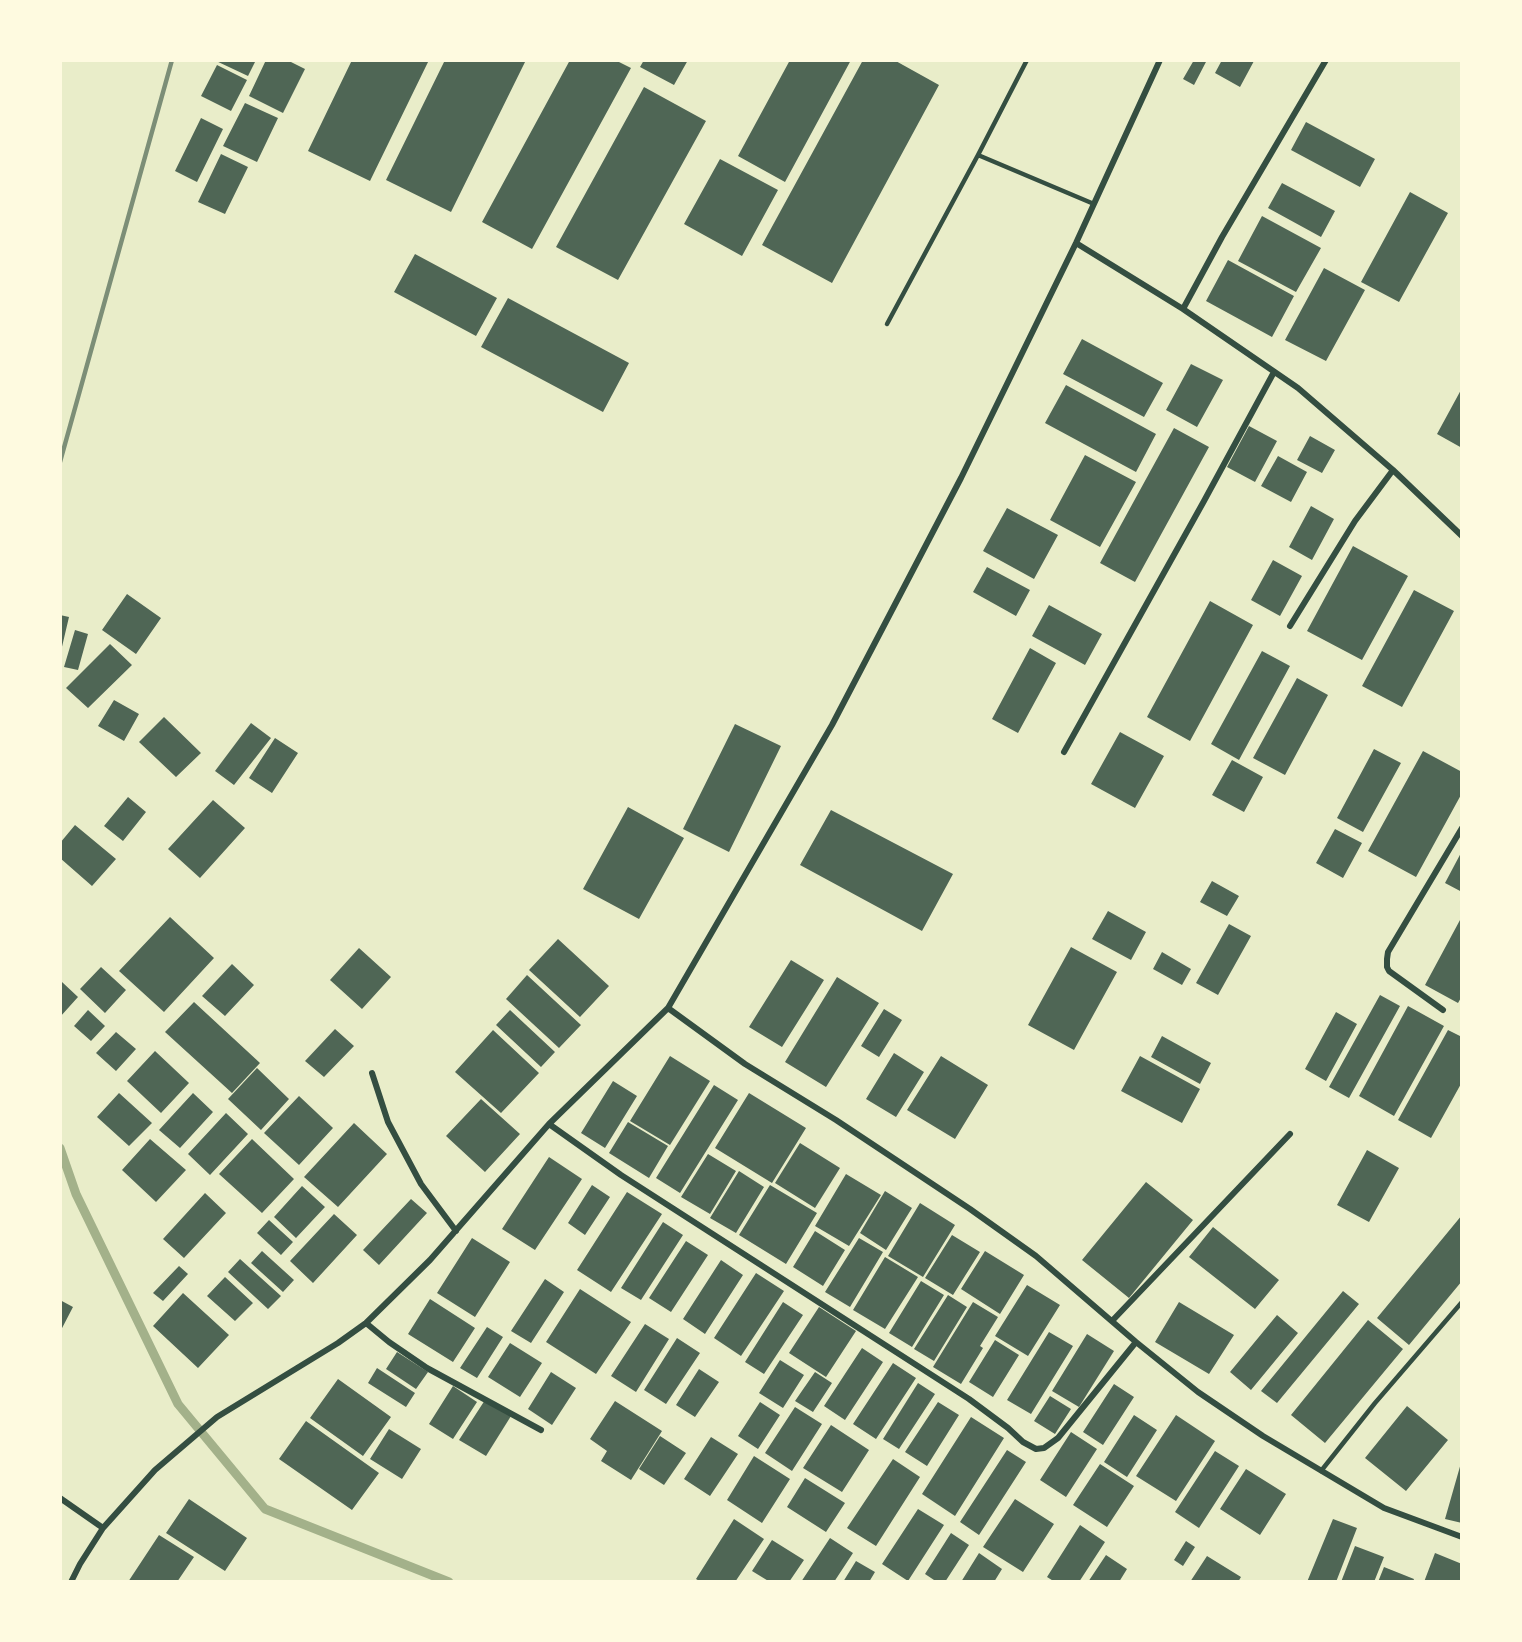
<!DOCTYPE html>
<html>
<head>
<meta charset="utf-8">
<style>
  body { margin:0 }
  #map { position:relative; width:1522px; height:1642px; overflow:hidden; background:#e9edc9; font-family:Cabin,sans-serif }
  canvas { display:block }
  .frame { position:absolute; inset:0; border:62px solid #fefae0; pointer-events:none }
</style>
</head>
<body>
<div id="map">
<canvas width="1522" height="1642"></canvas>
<div class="frame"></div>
</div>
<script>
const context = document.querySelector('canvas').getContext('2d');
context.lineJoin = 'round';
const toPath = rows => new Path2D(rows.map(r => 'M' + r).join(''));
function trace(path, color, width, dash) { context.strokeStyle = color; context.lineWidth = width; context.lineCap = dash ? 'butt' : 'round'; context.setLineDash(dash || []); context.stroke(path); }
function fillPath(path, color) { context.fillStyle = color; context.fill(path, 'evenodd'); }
trace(toPath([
  [60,1148,76,1194,178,1404,265,1509,449,1582]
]), '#a3b18a', 9);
fillPath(toPath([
  [214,60,256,60,248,76],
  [266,60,287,60,305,69,283,113,249,96],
  [352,60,429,60,370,181,308,151],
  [445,60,526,60,451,212,386,180],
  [570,60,615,60,631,68,532,249,482,222],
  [644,60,688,60,674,85,640,67],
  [790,60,851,60,785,182,738,156],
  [863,60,894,60,939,85,832,283,762,245],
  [1194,60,1207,60,1194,85,1183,79],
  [1222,60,1251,60,1254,61,1240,87,1215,73],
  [217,65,247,80,231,111,201,96],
  [644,87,706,121,618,280,556,247],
  [245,103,278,118,257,162,223,146],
  [201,118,223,129,197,182,175,171],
  [1306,122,1375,159,1360,187,1291,150],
  [221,154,248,167,225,214,198,202],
  [720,159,778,190,742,256,684,224],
  [1282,183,1335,211,1321,237,1268,208],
  [1410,192,1448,213,1399,302,1361,282],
  [1262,216,1321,248,1296,292,1238,261],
  [415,254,497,298,476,336,394,292],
  [1228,260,1294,296,1272,337,1206,301],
  [1324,268,1365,290,1326,361,1285,340],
  [508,298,629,363,603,412,481,347],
  [1082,339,1163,383,1144,417,1063,374],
  [1191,364,1223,380,1197,427,1166,410],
  [1066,385,1156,434,1136,472,1045,423],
  [1462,388,1462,448,1437,434],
  [1249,426,1277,441,1255,482,1227,467],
  [1174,428,1209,447,1135,582,1100,563],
  [1310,436,1335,450,1322,473,1297,460],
  [1085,455,1136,482,1100,547,1050,520],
  [1278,456,1307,472,1291,502,1261,486],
  [1311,506,1334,519,1312,560,1289,547],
  [1007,508,1058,535,1034,579,983,551],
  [1353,546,1408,576,1362,660,1307,631],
  [1273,560,1302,576,1280,616,1251,600],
  [987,567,1030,590,1016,616,973,592],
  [1414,590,1454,611,1402,707,1362,686],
  [127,594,161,618,136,654,102,630],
  [1210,601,1253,625,1190,741,1147,717],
  [1049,605,1102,634,1085,665,1032,636],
  [60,615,69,617,61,651,60,651],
  [75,630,88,634,78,670,64,667],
  [110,644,132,665,88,708,66,688],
  [1030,648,1056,663,1018,733,992,719],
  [1262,651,1290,666,1239,760,1211,744],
  [1297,678,1328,695,1285,775,1253,758],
  [114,700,139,714,124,741,98,726],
  [164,717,201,753,176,777,139,742],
  [251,723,271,738,234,785,215,771],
  [735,724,781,746,729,852,683,829],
  [1120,732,1164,756,1135,808,1091,784],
  [275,738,298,753,272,793,249,778],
  [1374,749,1401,763,1363,832,1337,818],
  [1423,751,1462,772,1462,793,1416,877,1368,851],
  [1232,760,1263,777,1244,812,1212,795],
  [128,797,146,812,123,841,104,826],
  [213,800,245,828,200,878,168,849],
  [628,807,684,838,639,919,583,889],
  [831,810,953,874,922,931,800,865],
  [75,825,116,859,92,886,60,858,60,843],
  [1335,829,1362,843,1343,878,1316,863],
  [1462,851,1462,892,1445,883],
  [1212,881,1239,896,1227,916,1200,902],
  [1108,911,1146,932,1131,960,1092,939],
  [170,917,214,958,164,1012,119,971],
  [1460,920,1462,921,1462,996,1458,1003,1425,985],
  [1229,924,1251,936,1218,995,1196,983],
  [558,939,609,986,580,1017,529,970],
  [1071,947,1117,972,1074,1050,1028,1025],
  [359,948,391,977,362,1009,330,980],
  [1162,952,1191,969,1182,985,1153,969],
  [791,960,824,980,782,1047,749,1027],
  [232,964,254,985,225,1016,202,996],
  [101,967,126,990,105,1013,80,989],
  [527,975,581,1025,559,1048,506,999],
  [837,977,879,1003,826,1087,785,1062],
  [62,982,78,997,60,1017,60,984],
  [1380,995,1400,1006,1349,1098,1329,1087],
  [194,1002,260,1063,232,1093,165,1032],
  [1408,1006,1444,1026,1394,1116,1359,1096],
  [884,1009,902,1020,879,1057,861,1046],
  [88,1010,105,1026,91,1041,74,1026],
  [510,1010,555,1052,541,1067,496,1025],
  [1336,1012,1357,1024,1326,1081,1305,1069],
  [335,1029,354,1046,324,1077,305,1061],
  [493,1030,539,1073,501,1113,455,1072],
  [1448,1030,1462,1037,1462,1082,1431,1138,1398,1120],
  [116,1032,136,1049,116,1071,96,1053],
  [1162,1036,1211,1063,1200,1084,1151,1057],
  [155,1051,189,1083,161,1113,127,1081],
  [894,1053,924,1072,896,1117,866,1099],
  [670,1056,710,1081,670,1145,630,1121],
  [941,1056,988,1085,955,1139,907,1110],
  [1140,1056,1200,1089,1182,1123,1121,1091],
  [257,1068,289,1099,261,1130,228,1099],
  [613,1081,637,1096,605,1148,581,1133],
  [714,1085,738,1100,680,1193,656,1178],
  [119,1093,152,1123,129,1146,97,1117],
  [193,1093,213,1112,180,1148,159,1130],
  [749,1093,806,1128,772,1183,715,1148],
  [299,1096,333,1128,299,1165,264,1133],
  [481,1099,520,1134,485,1172,446,1136],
  [226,1113,248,1134,210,1175,188,1154],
  [628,1122,668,1146,649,1178,609,1153],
  [354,1123,387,1154,338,1207,304,1177],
  [150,1139,186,1170,156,1202,122,1170],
  [252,1139,294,1179,262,1213,219,1174],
  [800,1143,840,1168,815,1208,775,1183],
  [1367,1150,1399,1168,1369,1222,1337,1205],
  [708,1154,736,1171,710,1214,681,1197],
  [549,1157,582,1179,535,1250,502,1229],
  [739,1171,764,1187,736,1233,710,1218],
  [846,1174,881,1195,849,1246,815,1226],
  [1146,1182,1193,1220,1129,1298,1082,1260],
  [592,1185,610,1197,585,1235,568,1223],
  [770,1185,817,1213,786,1264,739,1235],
  [302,1186,325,1207,296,1238,274,1217],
  [885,1191,912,1208,886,1250,860,1233],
  [627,1192,662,1214,611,1292,577,1270],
  [205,1193,226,1213,184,1258,163,1239],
  [411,1199,427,1213,379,1265,363,1250],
  [920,1203,955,1225,923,1277,888,1256],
  [334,1214,357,1235,313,1283,290,1261],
  [1462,1215,1462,1281,1409,1345,1377,1318],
  [269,1220,293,1242,281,1255,257,1233],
  [663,1222,683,1235,641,1300,621,1288],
  [1213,1227,1279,1280,1255,1309,1189,1257],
  [815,1231,845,1250,823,1286,793,1267],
  [952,1235,980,1252,953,1295,925,1278],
  [472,1238,510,1262,475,1317,437,1293],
  [859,1238,883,1252,850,1307,825,1292],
  [686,1241,708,1255,671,1312,649,1298],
  [262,1251,294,1280,283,1292,251,1263],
  [985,1251,1024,1275,1000,1314,961,1289],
  [885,1257,918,1277,885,1329,853,1310],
  [240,1259,281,1296,268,1309,228,1272],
  [721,1260,743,1275,705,1334,683,1319],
  [179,1266,188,1274,163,1301,153,1293],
  [756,1273,784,1291,741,1356,714,1338],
  [225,1277,253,1303,235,1321,207,1296],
  [545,1279,564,1292,531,1343,511,1331],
  [921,1281,944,1295,912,1347,889,1333],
  [1027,1285,1060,1305,1028,1356,995,1336],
  [580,1289,631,1322,596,1374,546,1342],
  [1343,1291,1359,1304,1277,1403,1261,1391],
  [183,1293,229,1335,198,1368,153,1326],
  [948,1295,967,1307,934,1361,914,1349],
  [430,1299,475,1328,453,1362,408,1334],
  [60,1300,73,1307,60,1332],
  [783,1302,803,1315,764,1374,745,1362],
  [973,1302,998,1317,980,1346,983,1348,961,1384,933,1367],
  [1179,1302,1234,1335,1209,1374,1155,1342],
  [819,1307,856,1331,826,1377,789,1353],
  [1277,1315,1298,1333,1251,1390,1230,1372],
  [1368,1320,1403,1349,1325,1443,1291,1415],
  [645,1324,669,1339,636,1392,611,1376],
  [487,1327,503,1337,477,1378,460,1368],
  [1049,1332,1073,1346,1031,1414,1007,1400],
  [1087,1334,1114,1351,1079,1407,1052,1391],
  [677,1338,700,1353,666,1404,644,1390],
  [995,1340,1019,1355,993,1397,969,1382],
  [510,1343,542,1363,520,1397,488,1377],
  [862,1348,883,1362,845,1420,824,1406],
  [397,1352,428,1372,416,1389,386,1369],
  [780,1360,804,1375,783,1408,759,1393],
  [893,1363,916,1378,876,1439,853,1424],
  [377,1368,415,1393,406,1407,368,1383],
  [699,1369,719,1382,695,1417,676,1405],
  [551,1372,576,1388,552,1425,528,1409],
  [815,1372,832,1383,813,1412,795,1401],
  [338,1379,391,1417,363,1456,310,1418],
  [918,1383,935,1394,899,1449,883,1439],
  [1114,1384,1134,1397,1103,1445,1083,1432],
  [453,1386,477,1402,453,1439,429,1424],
  [1050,1396,1071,1409,1055,1434,1034,1421],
  [485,1400,511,1416,486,1456,459,1440],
  [615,1401,662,1431,631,1480,601,1461,607,1451,590,1439],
  [760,1402,780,1415,758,1449,738,1436],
  [938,1402,959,1415,927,1466,905,1452],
  [1407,1406,1448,1440,1406,1491,1365,1458],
  [795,1407,822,1424,792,1471,765,1453],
  [1134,1415,1157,1430,1127,1477,1104,1462],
  [1176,1415,1215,1441,1176,1501,1136,1476],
  [971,1417,1004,1438,955,1516,922,1494],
  [306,1421,379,1473,352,1510,279,1459],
  [831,1425,869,1450,842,1492,803,1468],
  [389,1429,421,1449,402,1479,370,1459],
  [1071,1432,1097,1449,1066,1497,1040,1480],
  [660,1436,686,1453,664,1485,639,1469],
  [711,1437,738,1454,710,1496,684,1479],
  [1007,1450,1026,1462,979,1535,960,1522],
  [1215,1451,1239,1466,1199,1528,1175,1512],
  [754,1456,790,1479,762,1523,727,1500],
  [893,1459,920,1477,876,1546,847,1528],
  [1461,1463,1462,1463,1462,1523,1445,1519],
  [1100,1464,1134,1486,1107,1527,1073,1505],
  [1246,1469,1286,1494,1260,1535,1220,1509],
  [805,1478,845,1503,826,1532,787,1507],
  [189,1499,247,1538,225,1571,166,1533],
  [1015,1499,1054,1524,1023,1572,983,1547],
  [918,1509,944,1525,908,1581,882,1564],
  [734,1519,764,1539,735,1582,701,1582,696,1579],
  [1333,1519,1357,1528,1336,1582,1307,1582],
  [1080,1525,1105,1542,1079,1582,1055,1582,1047,1577],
  [951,1533,969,1545,945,1582,937,1582,925,1574],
  [159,1535,194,1557,177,1582,128,1582],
  [830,1538,853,1553,834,1582,801,1582],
  [772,1540,804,1560,789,1582,770,1582,752,1571],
  [1186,1541,1195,1547,1183,1566,1174,1560],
  [1355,1546,1384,1557,1374,1582,1341,1582],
  [979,1553,1002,1569,994,1582,961,1582],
  [1435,1553,1462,1564,1462,1582,1424,1582],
  [1106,1555,1127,1569,1119,1582,1088,1582],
  [1207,1556,1241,1577,1238,1582,1190,1582],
  [856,1561,875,1572,869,1582,843,1582],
  [1384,1567,1414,1579,1413,1582,1378,1582]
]), '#4f6655');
trace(toPath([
  [978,155,1027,60],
  [887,324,978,155,1094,204],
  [1321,1471,1375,1403,1462,1302]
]), '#344e41', 4.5);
trace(toPath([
  [1076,243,1183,309,1298,388,1393,470,1462,536],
  [1183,309,1222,237,1326,60],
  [1290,626,1355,521,1393,470],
  [1064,752,1204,501,1274,372],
  [668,1008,745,1064,836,1120,970,1209,1036,1256,1136,1342,1198,1392,1263,1436,1384,1508,1462,1537],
  [1443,1010,1389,971,1387,967,1387,959,1388,952,1462,828],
  [372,1073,388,1122,421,1184,456,1231],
  [549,1124,621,1175,969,1399,1008,1428,1023,1442,1036,1449,1044,1448,1058,1438,1136,1342],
  [1112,1321,1290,1134],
  [366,1323,389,1342,427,1368,541,1430],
  [60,1498,103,1528],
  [71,1582,80,1564,103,1528,155,1470,217,1417,338,1343,366,1323,430,1260,549,1124,668,1008,832,725,961,478,1076,243,1160,60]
]), '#344e41', 6);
trace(toPath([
  [60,462,172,60]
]), '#7c8e77', 4.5);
</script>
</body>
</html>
